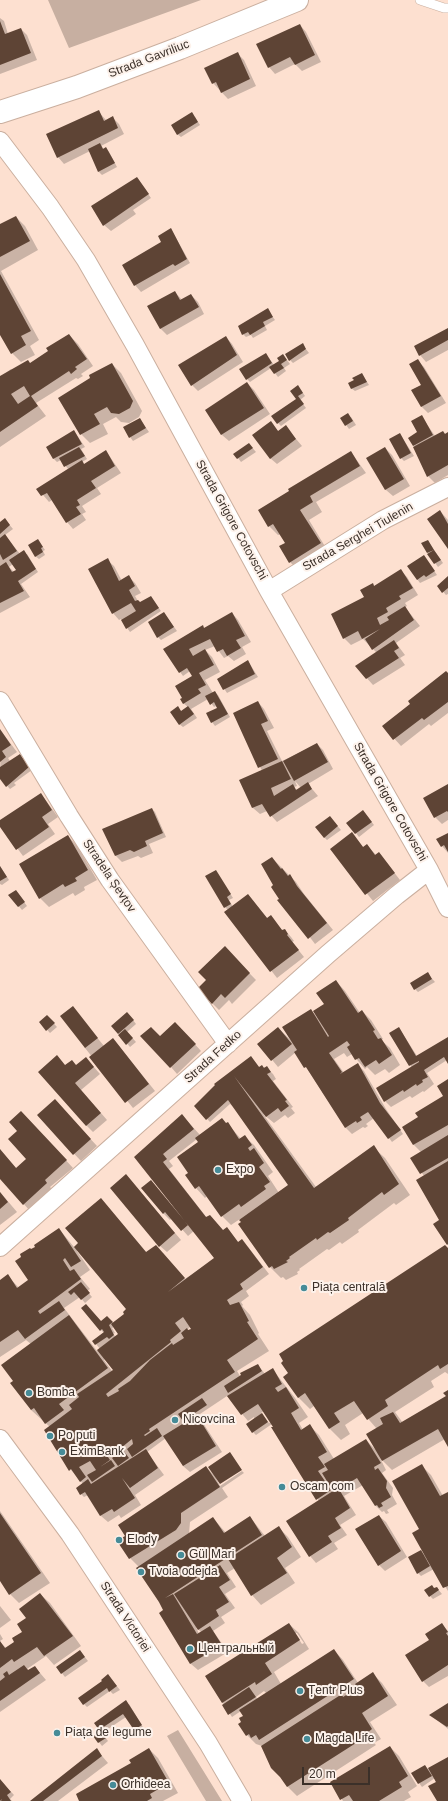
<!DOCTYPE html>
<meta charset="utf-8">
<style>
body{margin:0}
#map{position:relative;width:448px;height:1801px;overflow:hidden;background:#fde0d0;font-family:Arial,sans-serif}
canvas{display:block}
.scale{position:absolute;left:302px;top:1767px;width:68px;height:18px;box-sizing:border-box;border:2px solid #3b3029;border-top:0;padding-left:5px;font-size:12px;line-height:14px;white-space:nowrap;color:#3b3029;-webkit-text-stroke:3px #fdf2eb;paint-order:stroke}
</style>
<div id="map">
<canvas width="448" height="1801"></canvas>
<div class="scale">20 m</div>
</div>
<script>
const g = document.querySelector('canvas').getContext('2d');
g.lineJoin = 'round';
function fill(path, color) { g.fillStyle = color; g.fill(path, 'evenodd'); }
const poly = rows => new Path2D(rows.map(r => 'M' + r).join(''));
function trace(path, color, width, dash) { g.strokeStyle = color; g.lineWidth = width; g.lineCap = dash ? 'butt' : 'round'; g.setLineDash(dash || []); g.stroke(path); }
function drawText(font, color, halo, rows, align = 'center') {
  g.font = font + ' Arial,sans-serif'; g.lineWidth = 4; g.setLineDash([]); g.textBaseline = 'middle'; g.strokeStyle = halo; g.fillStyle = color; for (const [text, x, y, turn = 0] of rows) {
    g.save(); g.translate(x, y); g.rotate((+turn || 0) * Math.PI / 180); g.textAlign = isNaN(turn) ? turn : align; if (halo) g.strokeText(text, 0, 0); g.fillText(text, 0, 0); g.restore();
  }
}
fill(poly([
 [48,0,201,0,69,48],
 [178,1730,222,1801,206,1801,167,1736]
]), '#c7afa1');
fill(poly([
 [0,18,4,21,8,34,21,29,27,35,37,60,0,74],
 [300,25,306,32,321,62,302,71,295,64,275,74,269,67],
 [238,54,244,60,256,86,228,99,213,83],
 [98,111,106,120,112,117,119,124,124,134,101,146,104,149,106,148,109,152,117,167,102,175,99,172,90,151,64,164,58,157],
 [195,117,200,125,181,137,177,134],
 [137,178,151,198,133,210,136,214,111,231,104,225],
 [16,217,25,226,38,250,1,271,39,340,30,346,35,355,21,362,12,353,0,332,0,225],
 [171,229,190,263,141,292,135,285],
 [175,292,182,300,191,295,198,302,204,314,167,335,160,328],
 [267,309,275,320,265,326,267,330,253,338,251,335,246,337,243,334],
 [448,329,448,350,426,362,420,355],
 [71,337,78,344,93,366,81,374,83,376,78,379,76,378,36,403,46,416,0,447,0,377,11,369,13,371,31,364],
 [226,337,232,344,243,362,198,391,192,385],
 [302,344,309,353,293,363,290,360],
 [283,355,290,364,284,368,286,371,278,377,271,368,250,382,247,379,269,358,274,365,280,361],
 [417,360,424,367,446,403,428,413,422,407,412,390,422,385],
 [112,364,121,373,142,411,139,417,129,423,121,422,116,417,103,424,108,434,90,443,81,434],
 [362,374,369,385,355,391,351,388],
 [247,383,254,390,270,414,229,441,222,435,206,410],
 [301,390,305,396,300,400,306,408,281,426,278,423,297,399,292,391],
 [351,417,356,425,349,429,341,418],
 [422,417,435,436,448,433,448,475,435,483,428,476,414,445],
 [140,419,149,432,133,441,130,437],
 [270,422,279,432,286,427,302,446,277,464,270,458],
 [74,431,85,447,81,449,87,459,82,462,85,465,106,451,121,473,97,488,101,494,82,506,86,512,82,514,86,520,73,529,67,522,52,500,49,502,38,489,68,469,61,460,57,462,54,459,47,447],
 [400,434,414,456,404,461,401,458],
 [249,444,256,452,241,462,235,454],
 [385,448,392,455,410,486,393,496,386,490,368,458],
 [351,452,366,473,316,502,322,512,309,520,329,553,299,571,290,562,286,543,281,534,278,535,269,526],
 [440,511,448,520,448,548],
 [8,523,13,529,5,535,20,554,27,554,38,572,21,584,30,597,0,613,0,524],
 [13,564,17,570,14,572,9,567],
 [38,540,45,550,43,551,45,555,39,559,35,556],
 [428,541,443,563,438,567,422,544],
 [424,556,437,575,420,583,417,579],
 [107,560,114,566,122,581,129,577,135,583,141,593,135,596,138,601,140,603,151,597,161,611,130,632,121,619,119,620,113,613],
 [401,571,407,577,418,595,405,603,407,606,405,607,420,626,396,643,405,655,400,658,405,665,373,685,356,666,377,653,363,639,351,645,344,638,332,615,365,598,373,584,375,587],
 [448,577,448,594,446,595,438,586],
 [164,613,177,631,161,640,158,637],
 [232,613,238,620,251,642,242,647,246,654,234,661,228,656,224,658,215,646,205,650,212,657,220,672,205,680,213,693,215,692,218,695,230,717,215,726,212,722,218,708,216,706,214,707,208,699,191,709,197,718,183,727,179,724,178,708,182,712,188,707,183,703,193,677,190,671,183,676,164,650],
 [248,661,258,677,227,693,218,679],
 [448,674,448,713,431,726,429,724,401,746,383,726],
 [258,702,264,709,274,728,267,731,282,761,317,744,323,750,333,769,308,784,318,796,277,822,267,811,260,814,253,808,241,781,262,771,234,714],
 [295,781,301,788,297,790,294,787,297,786],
 [1,731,17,752,8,758,10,761,23,758,32,770,14,783,16,785,10,789,0,778],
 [448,785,448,820,442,824,435,817],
 [41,794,58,817,48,824,55,834,23,856,0,825,0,822],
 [152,809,155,812,166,837,149,844,153,853,141,858,138,856,122,862,116,856,104,829],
 [363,811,374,825,359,837,348,823],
 [333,821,341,830,327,840,324,837],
 [352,834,364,848,367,845,376,855,379,853,400,880,373,901,331,849],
 [448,834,448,853,437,840],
 [68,836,77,846,97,880,84,887,85,890,75,896,73,893,49,907,40,898],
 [272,858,296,882,304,894,333,930,315,944,281,899,275,885],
 [0,866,9,880,2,885,0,884],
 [216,871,233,898,229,900,233,907,248,895,268,919,270,916,283,931,285,930,291,937,294,941,292,942,304,957,277,978,226,912,228,910,225,907],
 [16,891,27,906,22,910,10,896],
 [225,948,256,980,232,1004,229,1000,219,1010,198,989,207,980],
 [428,974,435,982,418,992,415,989],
 [336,981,345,991,360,1013,362,1011,371,1020,383,1039,381,1040,390,1048,400,1065,389,1073,385,1069,375,1075,367,1067,365,1069,352,1054,347,1057,344,1053,334,1059,344,1073,358,1065,364,1071,386,1109,403,1134,392,1142,374,1118,366,1124,368,1126,365,1128,363,1127,352,1134,346,1128,296,1052,278,1067,259,1044,278,1028,294,1043,311,1010,317,1017,326,1004],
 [73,1008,104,1046,113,1039,119,1046,155,1091,133,1108,85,1048],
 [47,1016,57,1027,50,1033,40,1022],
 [130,1016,136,1024,127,1032,136,1042,130,1047,118,1033],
 [399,1028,417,1056,448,1039,448,1062,447,1060,427,1073,434,1084,424,1092,423,1091,412,1098,410,1096,391,1107,385,1101,412,1068,391,1033],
 [182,1030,201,1051,177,1074,171,1067,160,1038],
 [251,1057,260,1068,266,1067,273,1074,276,1079,273,1081,293,1107,291,1108,295,1113,288,1118,285,1115,274,1123,263,1114,316,1187,373,1147,385,1158,410,1195,396,1205,394,1203,358,1230,359,1232,342,1244,340,1242,329,1250,327,1249,299,1269,300,1270,297,1272,298,1274,286,1280,283,1277,281,1278,270,1267,240,1219,231,1225,222,1216,207,1196,205,1198,196,1188,190,1173,200,1143,197,1139,169,1161,173,1166,169,1169,207,1218,210,1216,223,1231,227,1228,239,1243,248,1247,269,1274,246,1291,249,1296,241,1302,243,1305,242,1306,250,1315,259,1333,258,1334,269,1351,237,1371,240,1376,252,1367,253,1368,258,1365,265,1374,273,1370,295,1398,308,1417,299,1423,303,1430,310,1426,319,1435,334,1459,366,1440,376,1450,377,1429,363,1413,345,1425,350,1434,341,1440,330,1429,314,1406,310,1409,298,1397,448,1248,448,1374,445,1372,431,1381,434,1387,395,1412,403,1423,447,1397,448,1391,448,1445,445,1439,392,1470,380,1458,386,1470,382,1473,393,1488,392,1495,397,1504,387,1510,389,1513,386,1514,384,1511,382,1512,376,1506,363,1485,344,1496,356,1515,340,1525,347,1535,334,1543,338,1549,316,1563,310,1556,319,1501,272,1424,256,1435,253,1432,254,1417,248,1421,227,1396,197,1416,203,1423,222,1452,190,1472,183,1466,166,1438,147,1452,164,1475,135,1495,141,1505,121,1518,119,1515,108,1522,101,1516,88,1495,84,1497,81,1494,83,1484,66,1464,50,1427,31,1410,14,1381,31,1344,26,1340,0,1357,0,1281,8,1276,19,1288,29,1281,31,1251,59,1229,74,1247,79,1243,101,1199,147,1253,163,1253,185,1279,216,1258,195,1230,188,1236,172,1218,170,1220,163,1213,151,1181,188,1225,136,1157,182,1115,200,1135,227,1123,241,1139,244,1136,254,1145,273,1172,268,1176,279,1193,290,1185,237,1110,230,1104,210,1122,195,1106],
 [78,1250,127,1310,126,1315,114,1324,109,1319,101,1323,101,1330,104,1333,96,1344,100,1349,97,1351,64,1308,80,1297,85,1303,92,1297,87,1291,90,1289,80,1277,90,1270,77,1251],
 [114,1327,121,1339,116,1337,113,1334,115,1333,112,1328],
 [190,1327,193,1329,189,1331,187,1330],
 [105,1359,114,1370,112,1371,104,1360],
 [264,1411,271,1422,269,1423,261,1413],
 [92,1065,100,1074,81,1090,107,1120,93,1132,86,1125,66,1066],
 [448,1080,448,1245,434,1224,441,1220,424,1176,412,1158,421,1152,414,1145,404,1127,419,1118,444,1096],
 [61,1107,97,1146,81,1161,38,1116],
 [28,1119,73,1168,50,1187,53,1190,30,1211,0,1177,0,1150,17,1169,28,1159,18,1131],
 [126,1175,181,1240,167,1252,160,1246],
 [0,1192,17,1212,0,1225],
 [421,1465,431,1475,443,1496,448,1493,448,1591,434,1569,421,1576,418,1573,421,1551,426,1556,420,1529],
 [206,1467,215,1476,220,1486,242,1471,244,1473,222,1488,228,1497,190,1522,189,1534,213,1518,226,1533,250,1517,265,1536,279,1528,288,1537,301,1557,285,1568,295,1583,261,1605,252,1595,235,1568,227,1573,236,1587,225,1594,235,1608,221,1617,225,1623,213,1631,228,1652,198,1670,191,1664,160,1613,164,1611,139,1567,130,1558,126,1536],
 [196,1627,201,1632,199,1634],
 [0,1511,50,1583,19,1603,10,1594,0,1579],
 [379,1516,386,1522,407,1557,385,1571,379,1565],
 [437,1588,442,1594,433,1599,430,1596],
 [40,1594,50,1603,81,1646,54,1665,46,1656,27,1669,29,1671,35,1667,46,1680,0,1712,0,1642,7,1649,16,1642,23,1632,27,1618],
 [0,1606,11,1620,0,1628],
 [289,1624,299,1633,309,1649,274,1672,281,1684,334,1650,343,1660,358,1683,373,1674,382,1683,397,1705,370,1722,381,1739,374,1743,376,1745,297,1796,288,1787,262,1746,256,1744,247,1735,242,1722,244,1717,241,1711,232,1717,206,1677],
 [295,1633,297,1633,304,1643,302,1644],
 [264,1691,267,1694,258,1699,256,1697],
 [442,1625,448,1631,448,1676,429,1687,423,1681,430,1640],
 [0,1634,3,1639,0,1641],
 [80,1651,88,1661,65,1677,57,1667],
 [108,1675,120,1690,113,1694,110,1691,87,1707,84,1704],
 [129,1704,144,1729,138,1733,126,1717,102,1733,108,1741,102,1746,95,1737,102,1732,100,1729],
 [448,1704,448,1729,431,1715],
 [390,1747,399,1756,417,1786,408,1792,411,1797,404,1801,343,1801,331,1782],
 [149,1749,158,1758,178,1793,163,1801,81,1801,132,1764],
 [97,1750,108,1763,58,1801,31,1801],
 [448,1758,448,1801,439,1801,435,1778,422,1787,419,1783,425,1766,428,1769],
 [0,1780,14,1795,10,1799,12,1801,0,1801]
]), '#0003');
fill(poly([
 [0,21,5,34,21,28,31,53,0,65],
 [300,24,315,55,295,65,290,57,268,68,256,44],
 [238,52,250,79,221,93,216,82,212,84,204,68],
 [99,110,104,121,113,116,118,128,57,158,46,134],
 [192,112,198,122,177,135,171,125],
 [100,143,103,149,106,147,115,163,98,172,88,149],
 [137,177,149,194,103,226,91,206],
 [16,216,30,241,0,257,0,224],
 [171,228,187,259,175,266,173,264,134,286,122,265,161,242,158,236],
 [0,274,31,331,21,336,26,345,11,354,0,335],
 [175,291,180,300,191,294,199,307,160,329,147,306],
 [268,308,273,317,263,322,265,326,250,335,248,332,242,335,238,326],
 [448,328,448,340,419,356,414,346],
 [69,334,87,359,75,367,77,369,71,374,69,371,31,396,38,406,0,432,0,376,28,360,30,363,48,351,46,348],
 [24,386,30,396,18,404,11,394],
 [226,336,237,355,191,386,178,365],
 [303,343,306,349,289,361,285,354],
 [266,353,272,363,246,380,239,369],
 [283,354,287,360,281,364,284,368,274,374,269,367,279,361,277,358],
 [418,359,441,396,421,407,411,390,421,385,409,364],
 [112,363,133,401,130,408,119,414,111,413,107,407,94,414,100,424,80,435,58,398,90,378,89,375],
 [362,373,367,382,351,389,348,383,354,380,352,378],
 [247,382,264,408,221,435,205,410],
 [298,385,303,393,298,396,304,404,277,424,271,416,296,399,290,391],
 [348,413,353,421,345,426,340,418],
 [422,415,433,435,413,446,408,438,417,432,411,421],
 [140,418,146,428,129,438,123,427],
 [271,421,278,431,286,425,296,439,270,459,252,435],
 [74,430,82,444,53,459,46,447],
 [443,431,445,434,448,432,448,465,427,477,413,447],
 [400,433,411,453,400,459,389,439],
 [249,443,253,448,237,459,233,454],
 [79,447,85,456,64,467,59,458],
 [385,447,404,479,385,490,366,458],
 [106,450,115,466,91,481,96,488,77,500,80,505,76,507,81,514,66,523,47,493,41,496,36,489,82,460,84,464],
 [351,451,360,466,310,496,313,502,300,510,321,543,289,563,279,546,285,543,273,524,268,527,258,510,289,491,288,489],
 [440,510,448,524,448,549,427,519],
 [5,518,10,525,0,534,0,522],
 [5,534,17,551,3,560,0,554,0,538],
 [38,539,43,547,41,548,43,552,35,557,28,545],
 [428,540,434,550,427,553,421,543],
 [24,550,36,569,18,581,24,591,0,603,0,566,6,562,12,572,16,570,9,560],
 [434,550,441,560,434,564,427,554],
 [424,555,435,571,426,577,424,575,417,580,407,566],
 [108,558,119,581,129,575,135,586,129,590,135,601,138,600,140,602,151,596,159,608,126,629,121,620,136,611,131,603,112,614,88,569],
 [401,569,413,588,399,596,401,599,386,608,388,612,377,618,380,625,389,620,387,617,405,606,414,620,372,650,365,639,380,629,362,639,358,631,343,639,331,614,364,597,360,590,373,583,374,586],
 [448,576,448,588,442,593,437,586],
 [164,612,174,627,157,638,148,622],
 [232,612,245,636,236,640,241,648,227,656,223,649,217,652,210,639,189,649,193,656,205,649,214,665,199,673,206,685,198,689,201,693,183,704,180,699,182,698,175,686,192,676,187,668,179,673,163,649,203,625,204,628],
 [394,640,399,648,394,651,399,658,366,679,355,666],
 [248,660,255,674,223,690,217,679],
 [446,671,448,673,448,702,424,720,422,718,393,740,382,726,410,704,408,701],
 [215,691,228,714,211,723,206,713,217,708,214,702,210,705,205,696],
 [258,701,268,721,261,724,278,759,258,768,233,713],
 [178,706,181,711,188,706,194,714,179,725,170,712],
 [0,729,11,745,2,751,6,757,0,762],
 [317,743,328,762,294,781,283,761],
 [20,754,29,767,6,787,0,779,0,767],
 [282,761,291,779,271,788,274,796,293,784,296,790,308,782,312,789,270,817,262,804,252,808,239,780],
 [448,784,448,812,447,811,434,818,423,798],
 [41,793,52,810,42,817,49,827,16,850,0,827,0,820],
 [152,808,163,833,145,841,147,846,134,852,130,850,115,856,102,829],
 [363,810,372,822,355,834,346,823],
 [330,816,338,826,324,838,315,827],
 [352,832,363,847,367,844,375,855,379,852,395,873,365,895,330,849],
 [448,833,448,852,444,845,441,847,436,839],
 [68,835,88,870,75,878,77,881,65,887,63,884,39,899,19,864],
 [272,857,281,869,282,868,288,876,290,874,297,886,327,923,308,939,277,900,279,899,271,887,273,885,261,864],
 [0,866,7,877,0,881],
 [216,870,231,894,227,897,231,904,224,908,205,876],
 [16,890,25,902,18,907,8,895],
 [248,894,267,918,271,915,282,930,285,929,288,934,287,935,299,950,270,972,224,912],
 [225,946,250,973,225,998,221,994,212,1004,197,989,206,980,198,972],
 [428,972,432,979,414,990,410,983],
 [336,980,358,1013,362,1010,375,1030,373,1031,378,1039,381,1038,392,1055,379,1064,376,1060,365,1067,359,1058,355,1060,347,1047,350,1045,347,1041,329,1053,342,1072,340,1074,358,1063,380,1103,401,1130,388,1139,368,1112,360,1117,362,1120,357,1123,356,1121,345,1128,306,1067,304,1068,294,1052,297,1050,282,1027,311,1009,328,1037,329,1036,313,1011,324,1004,316,993],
 [73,1006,98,1038,85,1048,60,1016],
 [127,1012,134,1020,118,1034,111,1026],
 [47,1015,55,1023,46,1031,39,1022],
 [175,1022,196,1044,170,1068,140,1036,151,1027,160,1036],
 [278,1027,292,1044,271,1061,257,1044],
 [399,1027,416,1056,448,1037,448,1064,444,1057,424,1070,428,1077,422,1080,423,1082,417,1086,416,1084,404,1092,403,1090,384,1102,376,1088,419,1062,419,1061,409,1066,389,1033],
 [125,1029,133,1038,126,1045,118,1035],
 [113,1038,149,1084,125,1103,89,1057],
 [57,1055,65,1065,72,1060,76,1065,86,1057,94,1067,75,1083,101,1113,86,1126,38,1072],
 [251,1056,259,1067,262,1065,264,1068,267,1066,271,1072,267,1074,287,1100,285,1101,289,1106,281,1112,278,1108,266,1117,234,1076,314,1188,374,1145,399,1184,384,1195,382,1192,348,1218,349,1220,330,1233,328,1232,317,1240,316,1238,289,1257,290,1258,286,1261,288,1262,274,1269,272,1266,269,1268,238,1224,241,1222,239,1220,288,1185,228,1100,206,1120,194,1106,215,1085,214,1084],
 [448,1079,448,1125,413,1145,402,1127,418,1117,415,1113,443,1096,437,1086],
 [55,1099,91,1139,73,1155,37,1115],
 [21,1111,67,1160,45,1180,47,1183,23,1205,0,1179,0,1149,16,1168,26,1159,8,1139,17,1131,9,1122],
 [182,1114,194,1129,163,1154,167,1159,163,1162,206,1217,210,1215,223,1230,227,1227,238,1242,242,1239,263,1267,240,1284,243,1289,227,1300,230,1305,239,1302,249,1321,247,1322,258,1339,227,1360,235,1372,149,1429,150,1431,144,1435,145,1436,157,1428,162,1436,132,1457,127,1449,133,1444,132,1439,116,1452,115,1451,111,1454,108,1457,110,1460,100,1467,111,1460,115,1466,92,1482,87,1475,96,1470,90,1461,79,1467,86,1477,80,1482,71,1469,69,1471,44,1430,72,1409,69,1405,79,1397,77,1394,113,1370,97,1350,118,1334,111,1324,124,1314,123,1312,126,1309,74,1247,78,1243,65,1228,101,1198,146,1252,156,1245,185,1278,168,1292,214,1258,134,1157],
 [183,1317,191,1329,188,1330,187,1328,181,1333,184,1338,173,1345,172,1343,150,1360,130,1381,118,1389,119,1391,108,1397,106,1394,171,1342,170,1340,181,1331,175,1323],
 [222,1118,226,1123,228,1122,239,1139,245,1135,252,1145,248,1148,250,1151,254,1148,264,1163,259,1167,270,1182,264,1186,266,1189,241,1207,239,1204,221,1217,199,1186,195,1189,185,1175,188,1173,177,1157,198,1142,195,1138],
 [448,1135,448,1158,420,1174,410,1158],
 [448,1161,448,1244,447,1245,433,1224,439,1220,416,1180],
 [126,1174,175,1233,159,1247,110,1188],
 [151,1180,188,1225,181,1231,165,1212,163,1214,141,1188],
 [0,1192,8,1202,0,1209],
 [59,1228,81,1261,71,1267,65,1258,63,1260,70,1271,74,1269,81,1279,38,1311,40,1314,59,1301,65,1310,25,1339,18,1330,0,1342,0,1280,8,1274,17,1288,28,1280,15,1261,21,1257,20,1254,30,1248,31,1249,35,1247,34,1245],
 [445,1245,448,1248,448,1364,440,1369,438,1365,385,1400,388,1406,367,1420,354,1401,334,1413,340,1422,329,1429,305,1393,298,1398,283,1377,288,1373,281,1363,283,1361,279,1354],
 [81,1282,90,1293,81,1300,74,1292,71,1295,68,1292],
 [86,1304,101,1321,107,1316,113,1322,109,1325,114,1335,109,1339,107,1337,95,1345,92,1341,104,1332,102,1329,100,1331,81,1308],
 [69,1315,108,1368,59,1404,64,1410,45,1424,34,1408,31,1410,10,1383,13,1381,1,1365],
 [258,1364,262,1371,228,1393,224,1386,241,1375,240,1373],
 [273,1368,282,1384,275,1388,278,1392,286,1387,299,1408,291,1413,301,1430,310,1424,327,1452,318,1457,325,1467,318,1471,331,1490,316,1500,271,1427,273,1427,258,1404,241,1415,227,1396],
 [448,1390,448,1447,438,1429,382,1461,366,1434,383,1424,380,1418,393,1412,400,1423,446,1396,443,1393],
 [202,1398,207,1405,183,1421,178,1414],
 [262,1413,268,1422,252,1433,246,1424],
 [197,1415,216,1446,183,1466,163,1436],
 [366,1439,381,1463,374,1467,375,1470,378,1468,387,1481,386,1488,391,1497,381,1503,383,1506,379,1508,377,1505,375,1506,357,1478,339,1489,350,1508,335,1518,341,1528,328,1536,332,1542,309,1557,286,1521,333,1491,322,1473,328,1470,324,1464],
 [146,1449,158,1468,130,1488,122,1478,135,1498,114,1512,112,1509,100,1516,85,1492,80,1495,76,1488,88,1479,91,1484],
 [123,1450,129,1458,118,1466,112,1458],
 [230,1452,242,1470,220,1484,208,1467],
 [422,1464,440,1496,448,1492,448,1586,443,1588,412,1533,419,1529,392,1481],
 [206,1466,220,1487,181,1513,181,1523,176,1530,129,1559,117,1541,125,1536,118,1525],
 [0,1513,41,1573,9,1595,0,1581],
 [379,1515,401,1551,378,1566,355,1529],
 [250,1516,262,1535,173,1593,172,1592,173,1593,165,1598,173,1594,197,1634,210,1626,222,1645,190,1664,159,1613,163,1610,159,1602,136,1568,213,1517,224,1533],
 [279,1526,292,1547,277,1558,287,1573,251,1596,228,1559],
 [421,1550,430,1566,417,1574,408,1557],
 [220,1565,230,1580,219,1587,229,1602,216,1610,219,1616,198,1630,174,1594],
 [432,1585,434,1588,437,1587,439,1590,429,1597,424,1590],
 [40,1593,73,1636,44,1656,37,1647,14,1662,12,1659,0,1668,0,1641,5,1648,14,1642,12,1638,22,1632,17,1624,26,1618,19,1609],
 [289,1623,300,1640,265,1663,272,1674,256,1685,255,1682,222,1703,205,1676],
 [442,1623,448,1632,446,1633,448,1636,448,1665,422,1682,405,1655,429,1640,425,1634],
 [334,1649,354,1679,259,1740,256,1735,251,1738,249,1734,246,1736,238,1724,241,1722,239,1718,243,1716,239,1710],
 [80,1650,85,1657,61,1674,56,1667],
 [24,1665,28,1670,35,1666,40,1673,0,1701,0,1681,5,1677,3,1674,7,1671,9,1675],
 [373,1672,388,1696,362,1713,372,1729,366,1734,367,1736,287,1787,280,1777,271,1768,261,1746,342,1694,343,1697,358,1688,355,1684],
 [108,1674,117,1686,109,1692,107,1688,83,1705,78,1698,102,1681,101,1680],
 [249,1687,256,1697,228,1715,222,1705],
 [126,1700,142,1725,134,1730,123,1714,99,1730,94,1723],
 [448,1703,448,1726,447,1727,429,1715],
 [101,1731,106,1738,98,1743,93,1736],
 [390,1746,408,1776,399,1782,402,1787,379,1801,353,1801,349,1795,340,1800,330,1782],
 [97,1748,102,1756,43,1801,30,1801],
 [149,1748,169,1783,150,1794,152,1798,147,1801,79,1801,76,1794,131,1763,129,1760],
 [448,1757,448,1801,437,1801,428,1786,436,1782,428,1768],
 [425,1765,432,1776,418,1784,411,1773],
 [0,1779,11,1792,7,1795,11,1801,1,1801,2,1799,0,1801]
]), '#5e4435');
const lane = poly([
 [420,0,444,8,448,8]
]);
const street = poly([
 [0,141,50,207,86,260,135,345,269,591,429,870,448,908],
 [269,591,383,520,448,487],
 [0,701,69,816,110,880,228,1044],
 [0,1247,328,954,397,895,429,870],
 [0,1439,70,1534,208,1743,242,1801]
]);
const secondary = poly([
 [0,112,77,87,180,48,297,0]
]);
trace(lane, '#caaf9f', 10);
trace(street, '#caaf9f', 20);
trace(secondary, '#caaf9f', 24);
trace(lane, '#fff', 9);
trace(street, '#fff', 18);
trace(secondary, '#fff', 22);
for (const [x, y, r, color] of [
 [218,1170,4,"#468b97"],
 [304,1288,4,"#468b97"],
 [29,1393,4,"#468b97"],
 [175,1420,4,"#468b97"],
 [50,1436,4,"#468b97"],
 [62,1452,4,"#468b97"],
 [282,1487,4,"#468b97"],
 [119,1540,4,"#468b97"],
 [181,1555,4,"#468b97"],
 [141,1572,4,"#468b97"],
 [190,1649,4,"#468b97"],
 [300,1691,4,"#468b97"],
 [57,1733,4,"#468b97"],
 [307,1739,4,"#468b97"],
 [113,1785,4,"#468b97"]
]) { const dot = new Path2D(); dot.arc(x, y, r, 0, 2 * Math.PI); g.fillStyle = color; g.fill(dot); trace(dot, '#fdf2eb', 1.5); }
drawText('12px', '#3b3029', '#fdf2eb', [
 ["Strada Gavriliuc",149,59,-21],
 ["Strada Grigore Cotovschi",231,520,61],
 ["Strada Serghei Tiulenin",358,537,-30],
 ["Strada Grigore Cotovschi",390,802,60],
 ["Stradela Șevțov",109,876,56],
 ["Strada Fedko",213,1057,-42],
 ["Strada Victoriei",125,1617,57]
]);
drawText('12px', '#3b3029', '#fdf2eb', [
 ["Expo",226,1170],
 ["Piața centrală",312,1288],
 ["Bomba",37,1393],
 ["Nicovcina",183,1420],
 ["Po puti",58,1436],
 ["EximBank",70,1452],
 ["Oscam com",290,1487],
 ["Elody",127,1540],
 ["Gül Mari",189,1555],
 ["Tvoia odejda",149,1572],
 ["Центральный",198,1649],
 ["Țentr Plus",308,1691],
 ["Piața de legume",65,1733],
 ["Magda Life",315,1739],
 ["Orhideea",121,1785]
], 'left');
</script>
